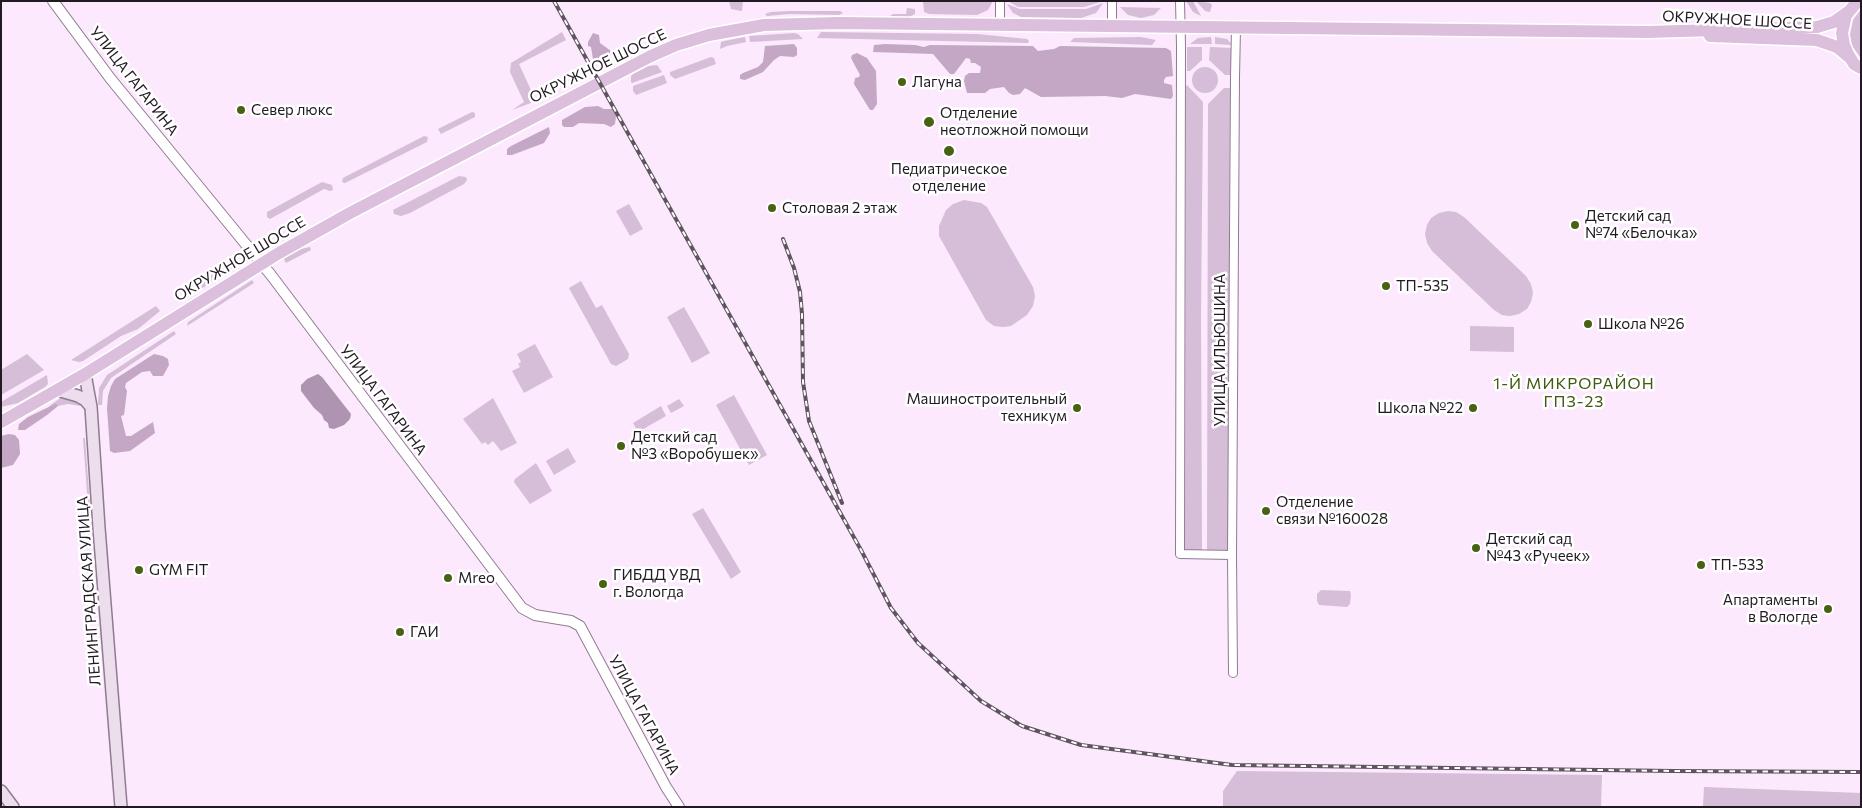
<!DOCTYPE html>
<meta charset="utf-8">
<style>
body{margin:0}
#map{position:relative;width:1862px;height:808px;overflow:hidden;background:#fce9fd;font-family:Commissioner,sans-serif}
canvas{display:block}
.frame{position:absolute;inset:0;border:2px solid #221a23;pointer-events:none}
</style>
<div id="map">
<canvas width="1862" height="808"></canvas>
<div class="frame"></div>
</div>
<script>
const g = document.querySelector('canvas').getContext('2d');
g.lineJoin = 'round';
function fill(path, color) { g.fillStyle = color; g.fill(path, 'evenodd'); }
const poly = rows => new Path2D(rows.map(r => 'M' + r).join(''));
function trace(path, color, width, dash) { g.strokeStyle = color; g.lineWidth = width; g.lineCap = dash ? 'butt' : 'round'; g.setLineDash(dash || []); g.stroke(path); }
function drawText(font, color, halo, rows, align = 'center') {
  g.font = font + ' Commissioner,sans-serif'; g.lineWidth = 5; g.setLineDash([]); g.textBaseline = 'middle'; g.strokeStyle = halo; g.fillStyle = color; for (const [text, x, y, turn = 0] of rows) {
    g.save(); g.translate(x, y); g.rotate((+turn || 0) * Math.PI / 180); g.textAlign = isNaN(turn) ? turn : align; if (halo) g.strokeText(text, 0, 0); g.fillText(text, 0, 0); g.restore();
  }
}
fill(poly([
 [729,1,743,1,742,11,731,9],
 [923,1,993,1,988,10,977,15,929,14,924,12],
 [1008,1,1104,1,1084,7,1018,7],
 [1186,1,1193,1,1201,16,1193,12],
 [1196,1,1210,3,1212,5,1210,12,1205,11],
 [1103,3,1096,13,1081,18,1021,17,1013,13,1007,4,1020,9,1086,9],
 [1120,7,1161,8,1154,15,1141,18,1128,15],
 [907,8,915,9,915,14,909,17,890,16,893,14,906,14],
 [1861,9,1861,58,1852,46,1850,35,1853,20],
 [790,11,840,11,843,13,839,15,789,14,767,16,765,14,771,12],
 [562,32,566,40,519,64,536,101,512,110,524,102,510,72,511,63],
 [821,32,977,34,1027,39,1029,41,1028,43,817,38],
 [794,33,798,34,803,39,750,42,749,36],
 [745,37,746,42,727,46,720,49,721,42,724,41],
 [1141,37,1156,40,1152,45,1070,42,1074,38],
 [1211,37,1212,44,1190,44,1198,38],
 [1215,37,1227,39,1232,45,1215,44],
 [1187,47,1202,47,1202,60,1190,71,1187,71],
 [1210,47,1232,48,1230,75,1225,75,1209,60],
 [711,57,714,58,716,64,675,79,670,75,670,72],
 [657,65,662,72,632,83,631,82,631,76,633,74,648,66],
 '1192 80a13 13 0 1 1 26 0a13 13 0 1 1-26 0Z',
 [664,75,667,83,636,95,633,91,633,86],
 [1187,85,1203,102,1203,105,1201,316,1202,551,1185,551,1186,86],
 [1224,88,1230,88,1228,551,1207,551,1208,104],
 [472,112,475,113,475,117,441,134,438,129],
 [424,136,428,137,427,142,345,183,342,182,343,178],
 [459,176,466,177,467,180,464,184,410,213,401,216,394,214,393,210],
 [322,182,332,185,333,190,330,191,324,189,270,219,267,217,267,212],
 [964,200,981,203,987,207,1033,287,1035,296,1033,306,1027,315,1011,326,1003,327,994,326,986,320,939,236,939,226,946,210,953,204],
 [629,204,643,229,630,236,616,211],
 [1448,211,1456,212,1464,217,1526,276,1531,284,1533,293,1531,302,1527,309,1519,314,1510,316,1502,315,1494,310,1432,251,1427,243,1425,234,1427,225,1431,218,1439,213],
 [310,247,311,250,286,263,283,257,301,249],
 [237,261,239,264,184,300,180,297,205,278],
 [252,280,254,283,187,326,188,322],
 [581,281,596,308,602,305,629,354,628,359,616,366,611,364,569,288],
 [156,306,160,311,138,329,121,336,83,361,79,362,71,360],
 [684,307,710,353,692,363,667,317],
 [1470,326,1514,327,1514,352,1470,351],
 [174,331,176,334,111,378,103,391,102,405,98,405,99,388,107,375],
 [535,344,553,377,524,393,512,371,520,367,518,364,521,362,517,354],
 [27,354,44,370,1,395,1,370],
 [47,375,48,384,45,387,18,403,1,407,1,402],
 [734,395,767,455,749,465,716,405],
 [63,396,78,401,81,406,68,404,58,406,57,404,48,407],
 [493,398,517,443,501,451,493,441,488,445,485,442,482,444,463,419],
 [679,399,684,406,671,413,667,406],
 [661,406,666,416,638,432,633,423],
 [83,438,85,438,90,506,88,506],
 [568,448,576,462,554,475,546,461],
 [536,463,552,491,530,504,514,482,515,479],
 [703,508,741,572,731,579,692,514],
 [1321,590,1350,591,1351,595,1350,604,1347,607,1319,605,1317,601,1317,594],
 [1237,771,1602,775,1601,807,1223,807,1223,791],
 [1704,787,1861,793,1861,807,1703,807]
]), '#d6bdd8');
fill(poly([
 [593,33,599,35,600,43,611,51,610,58,608,62,601,64,595,62,593,59,591,47,588,46,588,42],
 [794,44,797,48,797,55,794,57,780,56,774,60,763,72,745,80,740,79,740,75,743,73,758,67,763,62,765,46],
 [885,44,915,45,924,47,930,45,1033,46,1038,51,1054,49,1060,46,1166,48,1171,51,1173,76,1166,77,1164,80,1164,83,1172,85,1173,96,1171,99,1135,94,1122,98,1105,96,1041,97,1025,88,1020,94,1013,95,1009,93,1004,87,990,89,985,93,967,93,964,81,965,76,969,73,980,73,981,67,975,63,971,63,970,59,966,58,954,74,950,74,933,54,873,52,874,45],
 [857,53,867,58,876,71,877,104,873,110,870,110,854,84,855,78,859,77,860,75,851,58,852,55],
 [598,106,604,109,613,109,616,116,615,124,611,127,604,124,579,123,573,127,564,127,562,125,562,120,585,107],
 [549,127,550,133,544,143,512,155,507,155,507,149,511,146],
 [154,354,163,356,168,359,169,365,163,376,153,376,150,371,142,372,126,383,125,387,127,391,124,415,121,416,126,436,131,436,153,422,155,433,130,451,114,453,110,451,107,408,108,396,111,386,115,379],
 [55,404,57,404,58,406,47,415,25,430,18,430,19,424,28,417],
 [9,434,15,435,19,440,20,454,13,465,1,468,1,436]
]), '#c3a7c5');
fill(poly([
 [318,374,322,377,351,414,350,419,344,425,334,429,329,428,328,423,324,420,322,415,314,408,301,391,301,385,307,379]
]), '#af94b1');
const minor = poly([
 [1000,1,1000,25],
 [1112,1,1112,26],
 [1180,1,1181,46,1180,554,1232,555],
 [1233,673,1232,555,1235,77,1236,28]
]);
const tertiary = poly([
 [53,1,110,78,271,275,522,608,535,615,571,621,580,626,666,787,679,807]
]);
const secondary = poly([
 [85,374,91,407,99,528,121,807],
 [57,390,78,396,85,400,91,407],
 [1,791,13,807]
]);
const primary = poly([
 [1858,1,1846,15,1842,33,1844,45,1848,54,1854,64,1861,68],
 [1710,36,1817,40,1837,47,1850,58],
 [1,422,85,374,279,253,350,213,649,57,676,45,709,35,764,25,838,23,1648,32,1817,27,1834,22,1848,12]
]);
trace(minor, '#907b91', 10);
trace(tertiary, '#907b91', 12);
trace(secondary, '#907b91', 14);
trace(primary, '#fff', 15);
trace(minor, '#fff', 8);
trace(tertiary, '#fff', 10);
trace(secondary, '#eddeee', 11);
trace(primary, '#dcbedd', 12);
const rail = poly([
 [554,1,861,550,891,608,918,643,981,701,1022,726,1081,745,1232,765,1673,771,1861,772],
 [783,239,794,268,800,292,802,314,803,382,809,421,842,503]
]);
trace(rail, '#5f5460', 4);
trace(rail, '#fff', 2, [5.5]);
for (const [x, y, r, color] of [
 [902,82,5,"#476213"],
 [241,110,5,"#476213"],
 [929,122,6,"#476213"],
 [949,151,6,"#476213"],
 [772,208,5,"#476213"],
 [1575,225,5,"#476213"],
 [1386,286,5,"#476213"],
 [1588,324,5,"#476213"],
 [1077,408,5,"#476213"],
 [1473,408,5,"#476213"],
 [621,446,5,"#476213"],
 [1266,511,5,"#476213"],
 [1476,548,5,"#476213"],
 [1701,565,5,"#476213"],
 [139,570,5,"#476213"],
 [448,578,5,"#476213"],
 [603,584,5,"#476213"],
 [1828,609,5,"#476213"],
 [400,632,5,"#476213"]
]) { const dot = new Path2D(); dot.arc(x, y, r, 0, 2 * Math.PI); g.fillStyle = color; g.fill(dot); trace(dot, '#fff', 2); }
drawText('15px', '#221a23', '#fff', [
 ["ОКРУЖНОЕ ШОССЕ",1737,20,3],
 ["ОКРУЖНОЕ ШОССЕ",598,66,-26],
 ["УЛИЦА ГАГАРИНА",134,81,52],
 ["ОКРУЖНОЕ ШОССЕ",240,259,-31],
 ["УЛИЦА ИЛЬЮШИНА",1220,350,-90],
 ["УЛИЦА ГАГАРИНА",383,400,53],
 ["ЛЕНИНГРАДСКАЯ УЛИЦА",89,591,-94],
 ["УЛИЦА ГАГАРИНА",644,715,62]
]);
drawText('15px', '#221a23', '#fff', [
 ["Лагуна",912,82],
 ["Север люкс",251,110],
 ["Отделение",940,113],
 ["неотложной помощи",940,130],
 ["Педиатрическое",949,169,"center"],
 ["отделение",949,186,"center"],
 ["Столовая 2 этаж",782,208],
 ["Детский сад",1585,216],
 ["№74 «Белочка»",1585,233],
 ["ТП-535",1396,286],
 ["Школа №26",1598,324],
 ["Машиностроительный",1067,399,"right"],
 ["техникум",1067,416,"right"],
 ["Школа №22",1463,408,"right"],
 ["Детский сад",631,437],
 ["№3 «Воробушек»",631,454],
 ["Отделение",1276,502],
 ["связи №160028",1276,519],
 ["Детский сад",1486,539],
 ["№43 «Ручеек»",1486,556],
 ["ТП-533",1711,565],
 ["GYM FIT",149,570],
 ["ГИБДД УВД",613,575],
 ["г. Вологда",613,592],
 ["Mreo",458,578],
 ["Апартаменты",1818,600,"right"],
 ["в Вологде",1818,617,"right"],
 ["ГАИ",410,632]
], 'left');
g.letterSpacing = '1px';
drawText('16px', '#415a12', '#fff', [
 ["1-Й МИКРОРАЙОН",1574,384],
 ["ГПЗ-23",1574,402]
]);
g.letterSpacing = '0px';
</script>
